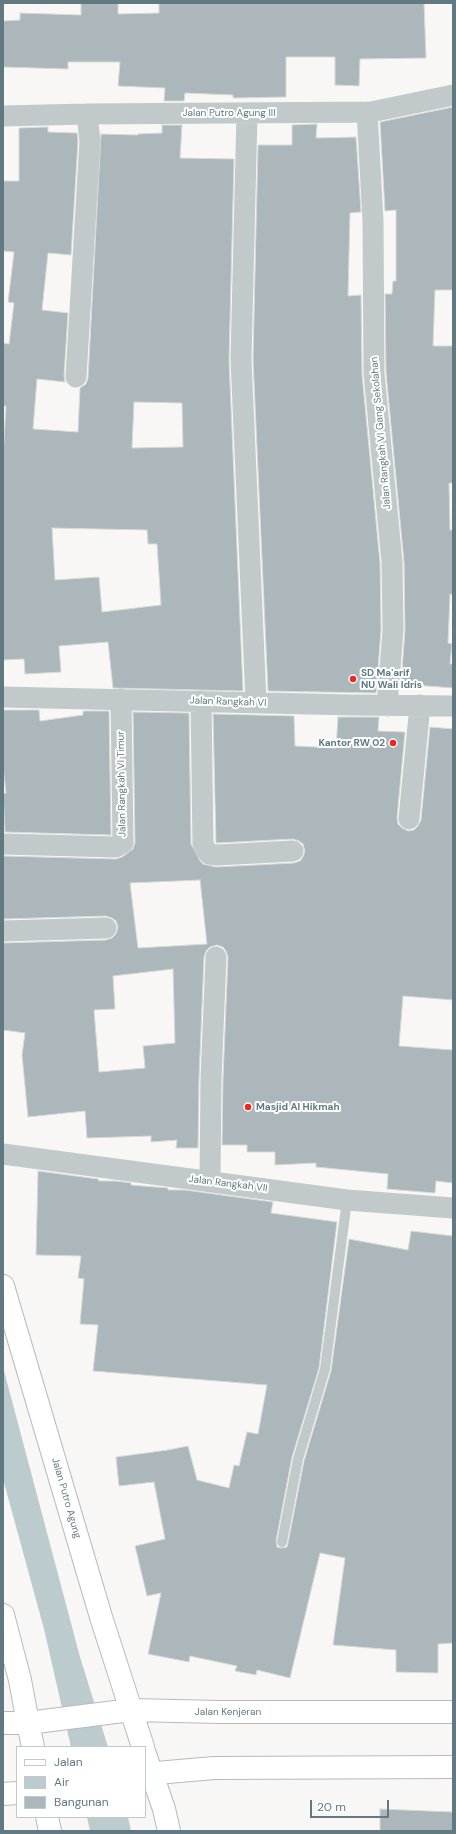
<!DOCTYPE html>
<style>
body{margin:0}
#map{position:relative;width:456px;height:1834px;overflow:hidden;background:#f8f7f5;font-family:"DM Sans",sans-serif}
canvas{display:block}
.frame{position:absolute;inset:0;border:4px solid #617a81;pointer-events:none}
.legend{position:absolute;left:16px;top:1746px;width:130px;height:72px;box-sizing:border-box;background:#fff;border:1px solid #c0cacd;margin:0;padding:5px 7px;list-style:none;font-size:12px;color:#617a81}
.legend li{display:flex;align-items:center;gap:8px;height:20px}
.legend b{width:20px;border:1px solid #c0cacd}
.scale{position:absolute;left:310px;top:1800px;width:79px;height:18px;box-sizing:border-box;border:2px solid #617a81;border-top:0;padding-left:5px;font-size:12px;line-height:14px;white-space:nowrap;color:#617a81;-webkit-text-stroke:3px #fff;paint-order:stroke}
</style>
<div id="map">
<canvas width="456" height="1834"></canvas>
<div class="frame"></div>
<ul class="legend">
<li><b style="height:5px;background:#fff"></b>Jalan</li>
<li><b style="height:11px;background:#bccbcd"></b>Air</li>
<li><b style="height:11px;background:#abb7ba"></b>Bangunan</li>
</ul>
<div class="scale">20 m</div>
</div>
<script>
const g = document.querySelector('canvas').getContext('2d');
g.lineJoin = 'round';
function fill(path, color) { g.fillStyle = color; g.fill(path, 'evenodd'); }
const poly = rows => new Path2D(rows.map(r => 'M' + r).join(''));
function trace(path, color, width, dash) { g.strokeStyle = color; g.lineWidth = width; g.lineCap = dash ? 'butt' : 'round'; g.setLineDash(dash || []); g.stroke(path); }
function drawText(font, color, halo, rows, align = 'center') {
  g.font = font + ' "DM Sans",sans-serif'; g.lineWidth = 4; g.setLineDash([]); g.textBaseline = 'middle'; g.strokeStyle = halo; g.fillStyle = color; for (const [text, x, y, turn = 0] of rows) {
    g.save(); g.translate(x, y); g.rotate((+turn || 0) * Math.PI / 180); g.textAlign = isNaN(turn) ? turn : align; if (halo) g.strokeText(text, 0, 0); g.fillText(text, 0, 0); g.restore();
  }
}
fill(poly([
 [3,1367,80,1657,108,1747,71,1747,44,1629,3,1479],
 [87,1817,128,1817,131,1831,90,1831]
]), '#bccbcd');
const building = poly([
 [81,3,118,3,118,14,159,13,159,3,424,3,426,58,360,59,359,86,335,85,335,57,286,57,286,97,233,98,233,95,185,93,184,101,164,101,165,88,118,86,120,62,68,62,68,69,3,67,3,21,20,20,20,13,81,15,81,3],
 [453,107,453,290,435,290,433,346,453,346,453,483,449,483,450,530,453,530,453,595,450,594,448,643,452,644,450,664,453,664,453,688,401,684,405,630,404,562,386,372,385,294,392,294,393,281,396,281,396,210,385,211,380,122,453,107],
 [317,124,316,138,356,137,361,212,350,213,348,296,361,295,362,374,380,563,381,630,376,693,268,691,253,359,258,145,292,145,292,125,317,124],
 [162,125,182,125,180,158,234,159,229,360,243,691,113,688,108,642,59,646,61,672,25,674,24,659,3,660,3,457,6,406,3,406,3,343,9,344,14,303,8,302,14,252,3,251,3,181,19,181,19,128,48,127,48,132,77,133,78,141,71,255,48,253,42,310,68,313,64,376,65,382,37,379,33,429,78,432,80,388,86,384,88,378,101,134,138,135,138,134,162,133,162,125],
 [134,402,182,403,183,447,132,448,134,402],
 [52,528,147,530,148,544,157,544,161,605,102,612,99,577,55,580,52,528],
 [3,710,39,710,40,721,83,715,83,711,109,711,111,835,5,832,3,794,6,793,3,765,3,710],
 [133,712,189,713,191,844,200,861,203,864,216,867,294,863,300,861,303,857,305,851,303,844,299,841,293,839,216,843,213,714,294,716,295,746,336,748,338,717,379,717,378,731,405,732,397,818,398,824,402,828,408,831,414,830,418,826,421,820,430,727,453,729,453,1000,403,996,399,1046,453,1050,453,1183,436,1181,435,1193,387,1189,388,1174,316,1167,316,1163,275,1165,275,1152,247,1152,247,1145,222,1145,223,1079,228,957,226,951,223,947,217,945,210,947,206,951,204,957,199,1079,198,1148,176,1148,177,1140,151,1142,151,1136,87,1138,85,1111,28,1117,22,1055,25,1033,3,1030,3,943,106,940,112,938,116,934,118,927,116,921,112,918,106,916,3,919,3,856,116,859,122,857,133,849,135,843,133,712],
 [200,880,207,944,138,948,130,883,200,880],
 [173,969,175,1043,143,1046,145,1068,99,1072,94,1010,115,1009,113,976,173,969],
 [38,1171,98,1179,99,1181,116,1181,131,1183,131,1185,168,1188,168,1190,185,1190,273,1202,271,1213,337,1222,319,1368,292,1457,276,1541,277,1547,281,1548,287,1547,288,1543,304,1461,331,1371,349,1239,408,1250,411,1231,453,1236,453,1643,438,1644,438,1673,396,1672,396,1650,333,1645,345,1558,320,1553,290,1678,257,1670,256,1675,235,1671,237,1666,190,1656,189,1662,148,1654,161,1593,147,1596,135,1546,165,1539,154,1482,119,1486,116,1457,168,1450,188,1446,197,1480,229,1488,234,1465,239,1466,247,1432,258,1434,267,1385,93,1371,98,1325,80,1324,84,1279,78,1278,81,1256,36,1255,38,1171],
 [380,1809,453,1812,453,1831,380,1831,380,1809]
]);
fill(building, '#abb7ba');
trace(building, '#d9d9d7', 1);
const primary = poly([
 [3,1286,101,1617,131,1710],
 [3,1615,20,1680,28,1723,3,1723],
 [3,1794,17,1793]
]);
const trunk = poly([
 [131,1710,143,1747],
 [33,1747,28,1723,131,1710,220,1712,453,1712],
 [145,1754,164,1809,169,1831],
 [145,1774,214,1768,453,1767],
 [47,1817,50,1831]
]);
trace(primary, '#b6bcbe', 24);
trace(trunk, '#b5bbbd', 24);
trace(poly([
 [282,1542,298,1459,325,1369,347,1200]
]), '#c2c9cb', 10);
trace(poly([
 [367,112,373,220,374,373,392,562,393,630,387,706],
 [247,113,241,359,256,702],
 [3,116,87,114,371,112,453,95],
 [76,377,90,141,87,114],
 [3,697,352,705,453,706],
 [201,701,203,844,206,850,209,854,217,855,293,851],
 [409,819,420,705],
 [3,844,116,847,123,843,121,699],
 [3,931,106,928],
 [3,1154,347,1200,453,1208],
 [210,1182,211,1079,216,957]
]), '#c2c9cb', 21);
trace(primary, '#fff', 22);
trace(trunk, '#fff', 22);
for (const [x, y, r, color] of [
 [353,679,4,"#ec2820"],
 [393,743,4,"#ec2820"],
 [248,1107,4,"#ec2820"]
]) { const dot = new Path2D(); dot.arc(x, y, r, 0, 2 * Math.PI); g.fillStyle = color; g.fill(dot); trace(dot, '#fff', 1.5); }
drawText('10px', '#617a81', '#fff', [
 ["Jalan Putro Agung III",229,113],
 ["Jalan Rangkah VI Gang Sekolahan",381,433,-95],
 ["Jalan Rangkah VI",228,702,2],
 ["Jalan Rangkah VI Timur",122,784,-91],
 ["Jalan Rangkah VII",228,1184,7],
 ["Jalan Putro Agung",66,1498,74],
 ["Jalan Kenjeran",228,1712]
]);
drawText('bold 10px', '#617a81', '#fff', [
 ["SD Ma'arif",361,673],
 ["NU Wali Idris",361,685],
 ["Kantor RW 02",385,743,"right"],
 ["Masjid Al Hikmah",256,1107]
], 'left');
</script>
